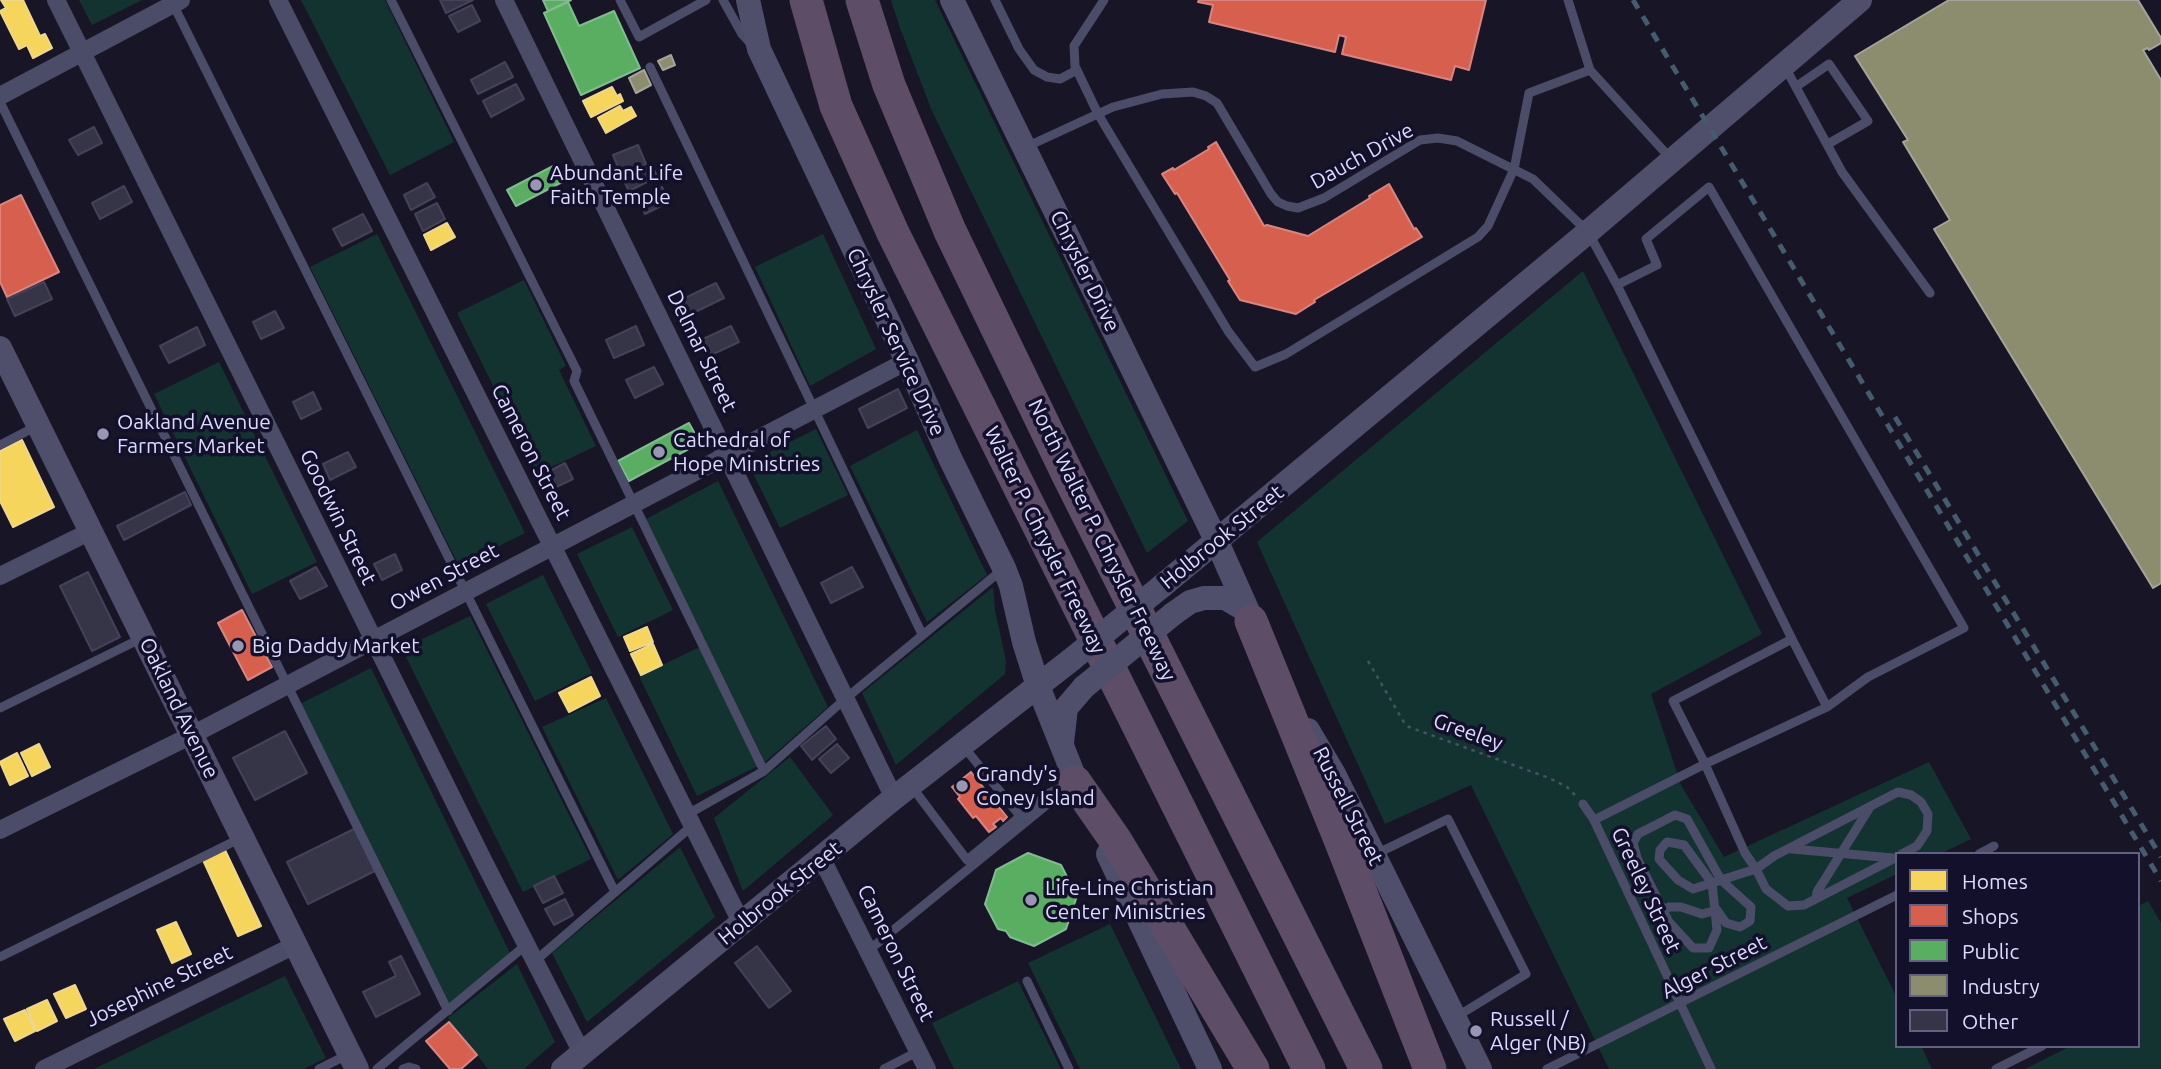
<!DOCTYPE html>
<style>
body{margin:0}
#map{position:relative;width:2161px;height:1069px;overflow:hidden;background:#181626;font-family:Ubuntu,sans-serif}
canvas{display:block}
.legend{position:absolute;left:1895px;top:852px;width:245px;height:196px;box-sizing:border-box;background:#13102c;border:2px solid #646180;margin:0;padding:9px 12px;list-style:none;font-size:21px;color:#dddbff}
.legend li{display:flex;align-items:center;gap:14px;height:35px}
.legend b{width:35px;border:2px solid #646180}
</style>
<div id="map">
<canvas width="2161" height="1069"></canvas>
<ul class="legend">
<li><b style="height:19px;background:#f6d55c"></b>Homes</li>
<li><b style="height:19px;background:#d6604d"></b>Shops</li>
<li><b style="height:19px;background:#5aae61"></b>Public</li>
<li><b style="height:19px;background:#8c8c6e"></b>Industry</li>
<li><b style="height:19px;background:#363447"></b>Other</li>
</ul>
</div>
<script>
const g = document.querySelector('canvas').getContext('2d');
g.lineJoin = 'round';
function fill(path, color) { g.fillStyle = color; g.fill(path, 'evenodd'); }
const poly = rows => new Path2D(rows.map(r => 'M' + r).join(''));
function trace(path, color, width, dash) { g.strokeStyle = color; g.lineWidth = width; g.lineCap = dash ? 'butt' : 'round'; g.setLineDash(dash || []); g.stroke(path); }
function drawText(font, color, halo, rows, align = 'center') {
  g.font = font + ' Ubuntu,sans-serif'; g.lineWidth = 7; g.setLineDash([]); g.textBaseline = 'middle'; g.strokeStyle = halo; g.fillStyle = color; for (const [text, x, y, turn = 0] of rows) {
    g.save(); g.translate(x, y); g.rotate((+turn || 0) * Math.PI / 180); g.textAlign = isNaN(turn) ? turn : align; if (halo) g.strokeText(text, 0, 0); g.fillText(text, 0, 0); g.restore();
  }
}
fill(poly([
 [79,0,142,0,92,25],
 [301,0,385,0,454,142,390,175],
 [891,0,935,0,1188,521,1147,553,932,111,900,28],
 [377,234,525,533,459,566,310,267],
 [823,234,876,349,810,386,755,267],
 [1583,271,1762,634,1651,694,1681,785,1724,857,1929,762,1971,839,1940,854,1897,854,1897,874,1847,898,1897,998,1897,1046,1921,1046,1932,1069,1609,1069,1471,785,1385,824,1257,542],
 [524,280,566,366,559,370,596,446,537,474,457,313],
 [219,362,317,562,252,594,154,394],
 [816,429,848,495,780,528,748,463],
 [917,430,987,575,927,622,850,466],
 [718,481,828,707,765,762,646,519],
 [632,527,673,610,618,637,577,554],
 [543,575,592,673,535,701,486,604],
 [993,587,995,610,1006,661,1005,674,896,765,862,693],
 [470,616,591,859,523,892,402,649],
 [700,647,758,766,697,796,639,676],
 [371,668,510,953,449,1004,300,704],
 [606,698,673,834,618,880,542,727],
 [790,757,833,815,743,891,714,818],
 [680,847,715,917,587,1022,552,953],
 [2148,901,2161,923,2161,1069,2025,1069,2071,1046,2138,1046,2138,906],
 [1110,924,1181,1069,1080,1069,1028,963],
 [517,964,555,1042,524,1069,488,1069,448,1018],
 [285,976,326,1058,304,1069,94,1069],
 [1018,981,1061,1069,954,1069,932,1023]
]), '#133331');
const homes = poly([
 [1,0,23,0,40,36,45,34,52,48,33,58,27,45,19,49,0,11,6,8,1,0],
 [612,87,617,96,620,94,623,101,591,117,583,101,612,87],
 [620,106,623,111,631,107,636,116,606,133,598,118,620,106],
 [447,223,455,237,431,250,424,235,447,223],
 [22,440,54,507,13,527,0,501,0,451,22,440],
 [647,627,653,642,630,651,624,637,647,627],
 [653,644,662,665,641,675,631,654,653,644],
 [591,677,600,696,569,712,559,693,591,677],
 [39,744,50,767,32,776,21,753,39,744],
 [17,753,28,776,10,785,0,762,17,753],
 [225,850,261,926,238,936,203,860,225,850],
 [176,922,191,954,172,963,157,930,176,922],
 [75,985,86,1009,66,1018,54,994,75,985],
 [47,1000,57,1021,37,1031,27,1009,47,1000],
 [25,1010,35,1031,15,1041,4,1019,25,1010]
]);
fill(homes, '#f6d55c');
trace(homes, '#eed78d', 2);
const shops = poly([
 [1199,0,1486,0,1469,70,1455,66,1451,80,1342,54,1346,37,1339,35,1335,52,1209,22,1213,5,1198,2,1199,0],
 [1216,142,1264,226,1267,225,1308,236,1370,198,1369,196,1389,184,1414,229,1416,228,1422,237,1314,300,1315,302,1296,314,1240,300,1228,281,1230,280,1177,193,1175,194,1162,174,1173,168,1174,170,1209,149,1208,147,1216,142],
 [21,195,59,272,7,297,0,282,0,205,21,195],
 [242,610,272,667,248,680,218,623,242,610],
 [971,772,1007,817,1003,821,1001,818,993,824,996,827,989,832,976,816,973,818,958,799,960,797,952,787,971,772],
 [449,1022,477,1055,461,1069,450,1069,426,1041,449,1022]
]);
fill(shops, '#d6604d');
trace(shops, '#d88582', 2);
const public = poly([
 [543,0,571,0,548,11,543,0],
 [568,2,579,26,614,11,640,68,581,95,544,13,568,2],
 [557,164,566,180,516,206,507,190,557,164],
 [689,423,700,443,629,481,618,461,689,423],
 [1028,853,1061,865,1077,896,1066,929,1034,946,1010,937,1006,931,998,929,985,904,996,870,1028,853]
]);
fill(public, '#5aae61');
trace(public, '#81bc90', 2);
const industry = poly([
 [1949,0,2138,0,2161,38,2161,43,2149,50,2148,48,2143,50,2161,80,2161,583,2153,588,1934,229,1950,220,1903,142,1908,140,1855,56,1949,0],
 [671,55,675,65,663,70,658,61,671,55],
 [644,70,651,85,636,93,629,78,644,70]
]);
fill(industry, '#8c8c6e');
trace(industry, '#a4a49a', 2);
const building = poly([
 [440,0,473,0,446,13,440,0],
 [472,5,480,21,458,32,449,16,472,5],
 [505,62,513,77,478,94,471,80,505,62],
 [516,84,524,99,491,117,483,101,516,84],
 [94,127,102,143,78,155,69,140,94,127],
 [638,145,646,164,621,174,613,155,638,145],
 [652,165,657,177,629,191,623,179,652,165],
 [427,183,435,197,411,210,404,195,427,183],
 [124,186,132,202,100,219,92,203,124,186],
 [662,187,669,202,645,214,638,200,662,187],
 [437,203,445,219,423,231,415,214,437,203],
 [363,214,372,231,342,246,333,229,363,214],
 [44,282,52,299,15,316,7,299,44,282],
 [716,283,724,298,691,314,683,299,716,283],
 [275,311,284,328,261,339,253,322,275,311],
 [636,326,644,345,614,358,606,340,636,326],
 [731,326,739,342,711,355,703,339,731,326],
 [197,327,205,345,169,363,160,346,197,327],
 [654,367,663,384,635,398,626,380,654,367],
 [898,389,907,408,868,428,859,409,898,389],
 [313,392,321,409,301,419,293,402,313,392],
 [348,452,356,467,330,480,323,464,348,452],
 [565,463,573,479,552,489,544,474,565,463],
 [185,492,191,505,124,540,117,526,185,492],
 [395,554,402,570,382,580,374,564,395,554],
 [316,567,327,586,300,599,290,581,316,567],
 [852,567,863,587,831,603,821,583,852,567],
 [88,572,120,637,92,651,60,586,88,572],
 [826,726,836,739,812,760,801,746,826,726],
 [285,731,307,773,255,800,233,758,285,731],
 [837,744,849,758,831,773,819,759,837,744],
 [356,828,377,870,308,904,287,862,356,828],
 [554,876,563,893,543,903,534,886,554,876],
 [565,899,573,915,554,925,545,909,565,899],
 [757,946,791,991,769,1008,735,963,757,946],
 [401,956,420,994,376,1017,363,992,396,976,389,962,401,956]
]);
fill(building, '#363447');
trace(building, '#444159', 2);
trace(poly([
 [1368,661,1405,724,1409,727,1549,778,1567,787,1576,796]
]), '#435362', 2.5, [3.5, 5]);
trace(poly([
 [391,0,577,371,574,381,764,771],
 [620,0,639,37,706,0],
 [723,0,742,34,750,43],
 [995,0,1019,49,1034,70,1047,77,1060,79,1077,70],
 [1104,0,1074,46,1075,66,1098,114,1228,331,1255,367,1286,354,1478,237,1488,226,1514,169,1529,93,1590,70],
 [1568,0,1590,70,1671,159],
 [172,2,615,892],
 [650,67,922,634],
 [1785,67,1842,172,1930,293],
 [1797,86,1829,64,1868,121,1828,144],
 [0,102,448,1011],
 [1026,147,1113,107,1162,94,1193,92,1206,96,1217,103,1271,194,1278,202,1287,206,1298,208,1324,198,1420,140,1438,138,1457,141,1533,179,1588,232,1617,285,1792,639,1673,701,1705,764,1827,707,1792,639],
 [1617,285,1657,265,1646,239,1709,187,1964,628,1868,677,1827,707],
 [0,445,37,426],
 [0,708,142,638],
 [964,747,1020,816],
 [912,787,967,860,1049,793,1067,785],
 [1583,804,1594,820,1711,1069],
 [688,814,764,771,845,699,1003,569],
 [1594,820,1705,764,1745,853,1756,869,1766,889,1788,906,1804,905,1897,857],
 [1792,849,1893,858],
 [1376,854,1448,819,1526,974,1456,1017],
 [1979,854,1994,846],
 [1816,899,1817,892,1870,807],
 [1717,910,1726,923,1740,927,1750,921,1751,907,1721,880,1687,819,1675,815,1638,834,1633,843,1637,858,1669,922,1693,948,1709,948,1717,930,1712,883,1684,845,1667,842,1660,850,1659,859,1678,880,1693,889,1712,883,1721,880,1756,869,1774,856,1898,792,1911,795,1921,802,1928,814,1927,831,1917,846,1902,854],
 [1663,911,1669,907,1681,907,1702,914,1717,910],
 [869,950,1071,785],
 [0,957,241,838],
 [535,961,693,825],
 [1027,981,1069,1069],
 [319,1069,349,1054],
 [377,1069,526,945],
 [403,1069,409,1067,416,1069],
 [884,1069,919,1051],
 [1547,1069,1897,895],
 [1996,1069,2042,1046]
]), '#4b4c67', 9);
trace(poly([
 [56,0,485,864,582,1053],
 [278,0,742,924],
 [504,0,894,798],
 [0,96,181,0],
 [0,576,91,531],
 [0,830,192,735,907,361],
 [822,859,927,1069],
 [44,1069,295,945]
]), '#4b4c67', 18);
trace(poly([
 [748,0,759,49,767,66,907,361,950,458,1004,568,1011,586,1024,642,1038,686,1082,796],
 [952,0,1217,542,1259,636],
 [0,348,357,1069],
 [1162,586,1588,232,1860,0],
 [1173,614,1190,602,1204,598,1225,598,1247,611],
 [1308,730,1334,774,1480,1069],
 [1062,743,1066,708,1084,687],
 [1108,854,1210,1069],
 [563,1069,894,798,1071,660]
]), '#4f4f6c', 24);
trace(poly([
 [806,0,836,106,893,233,1309,1069],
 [862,0,889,85,950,231,1068,475,1366,1069],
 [1251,621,1341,842,1430,1069],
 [1075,782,1116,841,1253,1069]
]), '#5e4d67', 33);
trace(poly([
 [1633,0,2161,881],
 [1895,417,2161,857]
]), '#445c6e', 5, [10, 9]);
trace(poly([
 [1071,660,1162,586],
 [1084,687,1173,614]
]), '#4f4f6c', 24);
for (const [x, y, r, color] of [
 [536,185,7,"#9896b3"],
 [103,434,7,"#9896b3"],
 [659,452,7,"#9896b3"],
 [238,646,7,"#9896b3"],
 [962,786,7,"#9896b3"],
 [1031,900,7,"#9896b3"],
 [1476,1031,7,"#9896b3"]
]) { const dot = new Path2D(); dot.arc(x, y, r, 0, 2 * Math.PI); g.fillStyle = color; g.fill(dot); trace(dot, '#13102c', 2.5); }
drawText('21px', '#dddbff', '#13102c', [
 ["Dauch Drive",1362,156,-29],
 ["Chrysler Drive",1085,271,64],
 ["Chrysler Service Drive",896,342,65],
 ["Delmar Street",702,351,64],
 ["Cameron Street",531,452,63],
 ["Goodwin Street",338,517,64],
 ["Holbrook Street",1222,537,-39],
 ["Walter P. Chrysler Freeway",1045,540,64],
 ["North Walter P. Chrysler Freeway",1102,540,64],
 ["Owen Street",444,577,-28],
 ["Oakland Avenue",179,708,64],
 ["Greeley",1468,732,20],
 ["Russell Street",1348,806,63],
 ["Greeley Street",1646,890,65],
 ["Holbrook Street",780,893,-39],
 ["Cameron Street",896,953,64],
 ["Alger Street",1714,967,-27],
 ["Josephine Street",159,986,-26]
]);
drawText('21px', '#dddbff', '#13102c', [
 ["Abundant Life",550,173],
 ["Faith Temple",550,197],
 ["Oakland Avenue",117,422],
 ["Farmers Market",117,446],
 ["Cathedral of",673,440],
 ["Hope Ministries",673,464],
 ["Big Daddy Market",252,646],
 ["Grandy's",976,774],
 ["Coney Island",976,798],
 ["Life-Line Christian",1045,888],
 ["Center Ministries",1045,912],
 ["Russell /",1490,1019],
 ["Alger (NB)",1490,1043]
], 'left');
</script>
